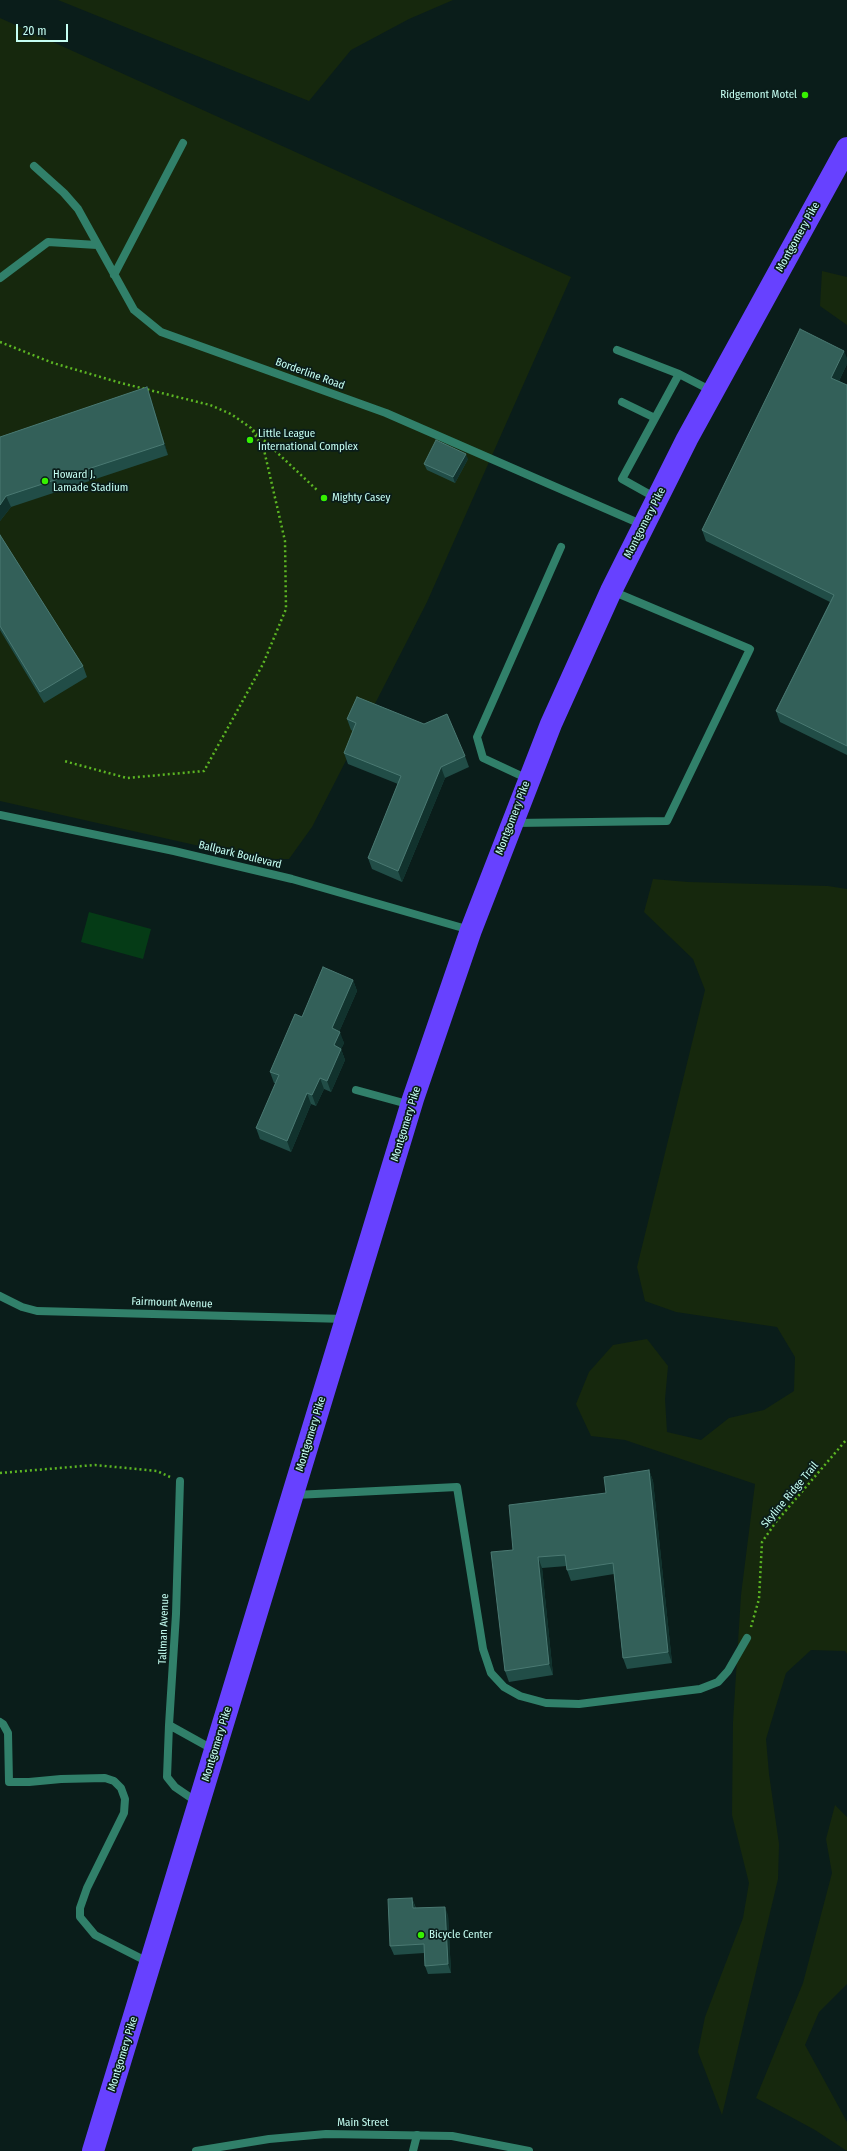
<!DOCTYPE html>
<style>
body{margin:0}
#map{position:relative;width:847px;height:2151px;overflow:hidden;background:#0a1d1a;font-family:"Fira Sans Condensed",sans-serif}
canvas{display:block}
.scale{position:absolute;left:16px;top:24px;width:52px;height:18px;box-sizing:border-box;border:2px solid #c6fff3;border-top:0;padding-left:5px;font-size:12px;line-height:14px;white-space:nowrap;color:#c6fff3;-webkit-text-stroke:3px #0a1d1a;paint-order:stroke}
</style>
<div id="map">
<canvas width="847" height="2151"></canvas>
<div class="scale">20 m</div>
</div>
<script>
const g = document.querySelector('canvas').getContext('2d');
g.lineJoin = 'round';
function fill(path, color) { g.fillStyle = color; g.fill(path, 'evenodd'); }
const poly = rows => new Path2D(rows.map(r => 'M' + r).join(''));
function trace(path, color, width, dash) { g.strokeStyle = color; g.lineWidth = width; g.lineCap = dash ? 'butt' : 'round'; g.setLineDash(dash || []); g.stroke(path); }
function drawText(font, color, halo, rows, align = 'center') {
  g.font = font + ' "Fira Sans Condensed",sans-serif'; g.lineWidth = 3.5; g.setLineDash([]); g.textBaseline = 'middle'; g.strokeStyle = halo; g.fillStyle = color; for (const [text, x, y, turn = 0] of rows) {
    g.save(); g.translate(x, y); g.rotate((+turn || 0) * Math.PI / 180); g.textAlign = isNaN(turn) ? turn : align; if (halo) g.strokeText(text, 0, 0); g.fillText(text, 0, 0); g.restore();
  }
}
fill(poly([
 [58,0,453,0,409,19,351,50,309,101],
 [0,18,571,277,427,602,312,827,289,859,257,859,0,801],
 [822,271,847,277,847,325,820,306],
 [653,879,688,882,828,886,847,889,847,1654,845,1651,811,1650,786,1673,766,1739,769,1774,779,1844,778,1879,722,2115,698,2052,705,2017,743,1918,749,1883,732,1815,733,1722,741,1595,755,1484,625,1440,591,1436,576,1404,589,1372,613,1345,647,1339,668,1366,665,1399,667,1432,701,1440,729,1418,764,1410,794,1391,795,1357,777,1327,676,1312,645,1301,637,1267,705,990,693,959,644,912],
 [835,1805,847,1817,847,1984,819,2012,805,2045,847,2122,847,2151,815,2130,756,2098,803,1983,832,1873,826,1839]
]), '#16280d');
fill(poly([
 [89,912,151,929,143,959,81,942]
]), '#053b16');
trace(poly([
 [0,342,53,363,121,383,210,405,231,414,251,428,264,450,285,541,286,609,263,664,204,771,127,778,64,761],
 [253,430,317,490],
 [0,1473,95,1465,157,1471,170,1477],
 [751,1627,759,1599,762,1542,776,1522,847,1439]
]), '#5cb623', 2.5, [2, 3]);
trace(poly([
 [34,166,64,193,78,209,134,310,161,332,386,413,643,525],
 [114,275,183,143],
 [0,278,48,242,97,245],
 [617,350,679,374],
 [622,402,655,418],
 [656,498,622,479,679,374,712,391],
 [528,779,483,758,477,737,561,547],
 [514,823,667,821,750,649,612,591],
 [356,1090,411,1105],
 [295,1495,457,1487,483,1649,491,1673,504,1687,520,1696,546,1703,579,1704,700,1689,718,1682,728,1671,747,1638],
 [0,1722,3,1724,8,1733,9,1782,29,1782,61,1779,105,1778,114,1781,121,1788,125,1799,124,1813,87,1888,80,1908,80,1917,95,1935,150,1963],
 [413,2151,417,2135]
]), '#31806a', 8);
trace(poly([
 [0,815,174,851,292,879,470,930],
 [0,1296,22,1307,37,1311,346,1319],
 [180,1481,176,1614,169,1725,214,1750],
 [169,1725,167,1777,175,1787,197,1802],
 [196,2151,269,2139,326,2134,452,2136,529,2151]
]), '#31806a', 8);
trace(poly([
 [93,2151,413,1099,471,930,551,724,611,591,687,439,847,148]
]), '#6741ff', 22);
fill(poly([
 [847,364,839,381,847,385,847,755,780,722,776,711,830,602,706,541,702,530],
 [147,387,168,455,11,507,0,521,0,530,0,437],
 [468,459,455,483,427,470,424,464],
 [0,535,83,666,87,677,44,703,0,630],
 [347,719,465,756,469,767,445,778,402,882,372,869,368,858,398,784,348,764,344,753,353,731,351,730],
 [353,980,357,991,339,1032,344,1043,341,1049,345,1060,331,1092,324,1089,316,1106,311,1104,291,1152,260,1139,256,1128,276,1083,274,1083,270,1072,302,1017],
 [649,1470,653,1481,672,1663,627,1669,623,1658,614,1574,571,1581,567,1570,567,1566,542,1568,553,1675,509,1682,505,1671,513,1550,606,1493],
 [412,1898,416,1908,448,1915,451,1973,428,1974,425,1966,424,1953,394,1955,390,1946]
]), '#214d47');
fill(poly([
 [844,351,847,358,847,364,835,389,831,378],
 [147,387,151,398,168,455,164,444],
 [466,454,468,459,455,483,453,477],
 [6,496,11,507,0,521,0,530,0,505],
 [441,767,445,778,402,882,398,871],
 [353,980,357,991,336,1039,332,1028],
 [340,1032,344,1043,338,1056,334,1045],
 [341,1049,345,1060,331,1092,327,1081],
 [320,1078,324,1089,316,1106,312,1095],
 [307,1093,311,1104,291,1152,287,1141],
 [649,1470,653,1481,672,1663,668,1652],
 [538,1557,542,1568,553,1675,549,1664],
 [412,1898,415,1907,416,1917,413,1908],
 [445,1907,448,1915,451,1973,448,1964]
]), '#11322d');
const building = poly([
 [800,329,844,351,831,378,847,385,847,746,776,711,834,595,702,530,800,329],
 [147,387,164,444,6,496,0,505,0,437,147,387],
 [436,440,466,454,453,477,424,464,436,440],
 [0,535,83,666,40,692,0,626,0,535],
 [357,697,424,724,447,714,465,756,441,767,398,871,368,858,401,776,344,753,356,723,347,719,357,697],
 [323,967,353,980,332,1028,340,1032,334,1045,341,1049,327,1081,320,1078,312,1095,307,1093,287,1141,256,1128,279,1075,270,1072,295,1014,302,1017,323,967],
 [649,1470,668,1652,623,1658,613,1563,567,1570,565,1555,538,1557,549,1664,505,1671,491,1552,513,1550,509,1505,606,1493,604,1477,649,1470],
 [412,1898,413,1908,445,1907,448,1964,425,1966,424,1944,390,1946,388,1899,412,1898]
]);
fill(building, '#336059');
trace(building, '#4a7972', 1);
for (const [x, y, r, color] of [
 [805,95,4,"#36f100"],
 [250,440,4,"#36f100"],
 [45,481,4,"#36f100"],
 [324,498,4,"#36f100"],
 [421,1935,4,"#36f100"]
]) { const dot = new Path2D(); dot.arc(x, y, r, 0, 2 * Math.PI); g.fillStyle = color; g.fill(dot); trace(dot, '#0a1d1a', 1.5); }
drawText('11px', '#c6fff3', '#0a1d1a', [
 ["Ridgemont Motel",797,95,"right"],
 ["Little League",258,434],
 ["International Complex",258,447],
 ["Howard J.",53,475],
 ["Lamade Stadium",53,488],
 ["Mighty Casey",332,498],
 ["Bicycle Center",429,1935]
], 'left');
drawText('11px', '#c6fff3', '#0a1d1a', [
 ["Montgomery Pike",798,237,-61],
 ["Borderline Road",310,374,20],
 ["Montgomery Pike",645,523,-63],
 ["Montgomery Pike",513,818,-69],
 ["Ballpark Boulevard",240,855,14],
 ["Montgomery Pike",406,1124,-73],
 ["Fairmount Avenue",172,1303,2],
 ["Montgomery Pike",311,1434,-73],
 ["Skyline Ridge Trail",790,1495,-50],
 ["Tallman Avenue",164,1629,-88],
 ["Montgomery Pike",217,1744,-73],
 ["Montgomery Pike",123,2054,-73],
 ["Main Street",363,2123]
]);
</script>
